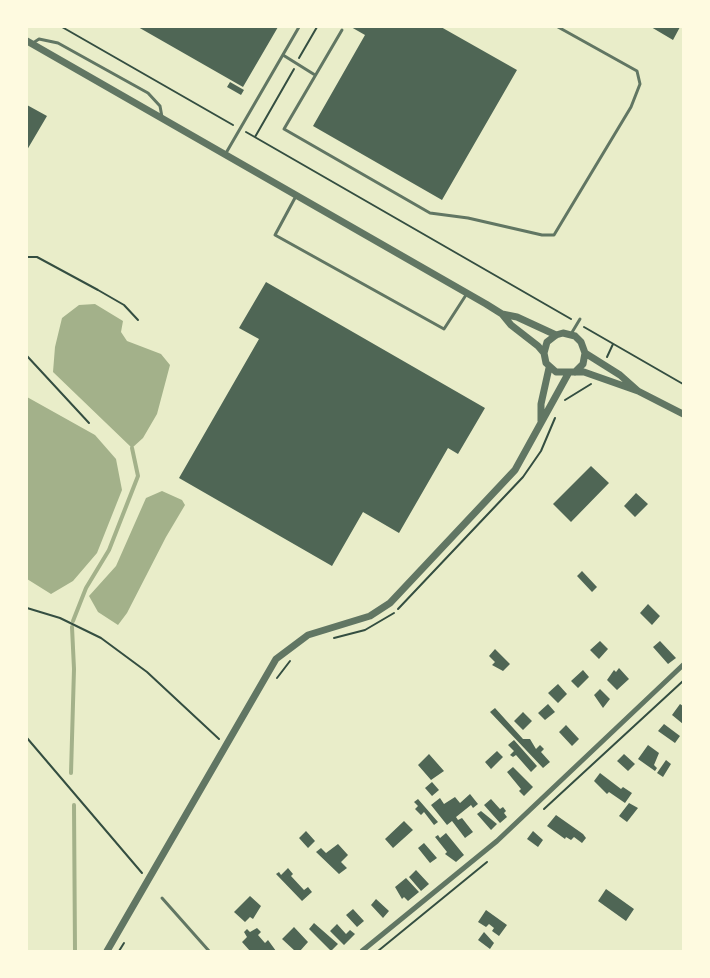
<!DOCTYPE html>
<style>
body{margin:0}
#map{position:relative;width:710px;height:978px;overflow:hidden;background:#e9edc9;font-family:"Work Sans",sans-serif}
canvas{display:block}
.frame{position:absolute;inset:0;border:28px solid #fefae0;pointer-events:none}
</style>
<div id="map">
<canvas width="710" height="978"></canvas>
<div class="frame"></div>
</div>
<script>
const g = document.querySelector('canvas').getContext('2d');
g.lineJoin = 'round';
function fill(path, color) { g.fillStyle = color; g.fill(path, 'evenodd'); }
const poly = rows => new Path2D(rows.map(r => 'M' + r).join(''));
function trace(path, color, width, dash) { g.strokeStyle = color; g.lineWidth = width; g.lineCap = dash ? 'butt' : 'round'; g.setLineDash(dash || []); g.stroke(path); }
fill(poly([
 [95,304,123,321,121,332,127,341,161,354,170,365,157,414,143,438,132,448,53,372,55,347,62,318,79,305],
 [27,397,95,435,116,459,122,490,97,553,73,581,51,594,27,579],
 [162,491,182,500,185,505,166,537,127,613,118,625,98,612,89,596,116,566,146,498]
]), '#a3b18a');
trace(poly([
 [73,621,86,588,109,550,138,476,132,448],
 [71,773,74,669,72,627],
 [74,805,75,951]
]), '#a3b18a', 4);
fill(poly([
 [138,27,278,27,243,87],
 [351,27,441,27,517,70,442,200,313,126,365,35],
 [651,27,680,27,673,40],
 [230,82,244,90,241,95,227,87],
 [27,105,47,116,27,150],
 [266,282,485,408,458,454,448,448,399,533,363,512,332,566,179,478,259,339,239,328],
 [591,466,609,483,571,522,553,504],
 [636,493,648,504,635,517,624,506],
 [582,571,597,587,592,592,577,576],
 [648,604,660,616,652,625,640,613],
 [600,641,608,649,599,659,590,650],
 [660,641,676,658,668,664,653,647],
 [495,649,510,664,503,671,492,665,495,662,489,656],
 [619,668,629,679,617,690,607,680,614,670,616,672],
 [583,670,589,677,578,688,571,681],
 [558,684,567,694,558,703,548,693],
 [600,689,610,699,603,708,594,695],
 [548,704,555,712,545,720,538,713],
 [680,704,683,706,683,724,672,715],
 [495,708,523,739,530,739,536,749,540,745,544,749,541,752,550,762,543,768,490,712],
 [523,712,532,721,523,730,514,721],
 [664,724,680,736,675,743,658,731],
 [566,725,579,739,572,746,559,732],
 [514,740,537,766,531,772,516,755,513,757,510,755,514,751,508,745],
 [648,745,659,753,654,765,657,768,655,771,638,759],
 [497,751,503,757,491,769,485,762],
 [429,754,444,771,431,780,418,765],
 [624,754,635,764,628,771,617,761],
 [666,760,671,764,663,777,657,773],
 [513,767,533,787,524,796,519,791,521,789,507,772],
 [600,773,621,789,623,787,632,793,625,803,609,792,607,794,594,781],
 [432,782,439,790,432,796,425,788],
 [470,794,478,804,473,808,471,805,456,817,458,820,462,818,473,832,465,838,452,821,447,825,431,805,440,798,444,804,455,797,460,803],
 [418,799,438,822,434,825,424,812,421,815,415,809,418,806,414,802],
 [491,799,500,809,503,807,506,811,504,813,507,817,500,823,484,805],
 [629,803,638,808,627,822,619,816],
 [481,811,497,824,491,830,477,814],
 [556,815,583,834,586,838,582,843,574,837,571,840,566,837,565,839,547,826],
 [404,821,413,830,393,848,385,839],
 [306,831,315,841,308,848,299,838],
 [533,831,543,840,538,847,527,839],
 [446,833,464,855,456,862,445,854,447,852,435,837,438,835,440,838],
 [424,843,437,858,430,863,418,848],
 [338,844,348,855,341,862,347,868,339,874,316,852,321,848,326,853],
 [288,868,293,874,291,876,304,890,308,887,312,892,302,901,276,874,279,872,281,875],
 [416,870,429,884,421,891,409,877],
 [406,878,419,892,408,901,404,897,402,899,395,887],
 [606,889,634,909,626,921,598,901],
 [250,896,261,906,253,919,250,917,245,922,234,912],
 [376,899,389,911,383,918,371,905],
 [353,909,364,921,357,927,346,915],
 [486,910,507,925,499,936,492,931,494,928,489,924,486,927,478,922],
 [314,923,338,944,331,951,309,929],
 [337,924,346,934,350,930,355,934,344,945,330,931],
 [294,927,308,942,300,951,295,951,282,939],
 [257,928,261,932,258,935,265,943,268,940,276,951,250,951,242,942,247,937,244,932,247,929,250,932],
 [484,932,494,943,490,949,478,940]
]), '#4f6655');
trace(poly([
 [62,27,233,125],
 [299,58,317,27],
 [246,132,571,319],
 [255,137,294,69],
 [27,257,37,257,98,290,124,305,138,320],
 [584,327,683,384],
 [27,356,89,423],
 [607,357,613,344],
 [565,400,591,384],
 [27,608,60,618,101,638,147,672,219,739],
 [398,609,523,477,541,451,555,418],
 [334,638,365,630,394,613],
 [277,678,290,661],
 [27,738,142,873],
 [544,809,683,681],
 [119,951,124,943],
 [378,951,487,862]
]), '#344e41', 2);
trace(poly([
 [342,30,284,129,430,213,468,218,542,235,554,235,631,107,640,84,637,71,558,27],
 [33,43,39,39,58,43,148,93,160,106,162,117],
 [283,55,315,75],
 [226,153,299,27],
 [296,196,275,235,444,329,466,295],
 [571,334,580,319],
 [162,898,209,951]
]), '#617663', 3);
trace(poly([
 [362,951,497,841,683,665]
]), '#617663', 5);
trace(poly([
 [27,41,486,304,502,314,511,325,538,346,544,353,546,363,556,372,584,372,638,391],
 [502,314,517,317,556,335],
 [544,353,547,342,556,335,563,333,575,336,581,342,585,353,583,364,575,372],
 [585,353,620,375,638,391,683,414],
 [541,421,541,404,549,368],
 [107,951,276,659,308,635,370,616,390,603,515,470,568,374]
]), '#617663', 7);
</script>
